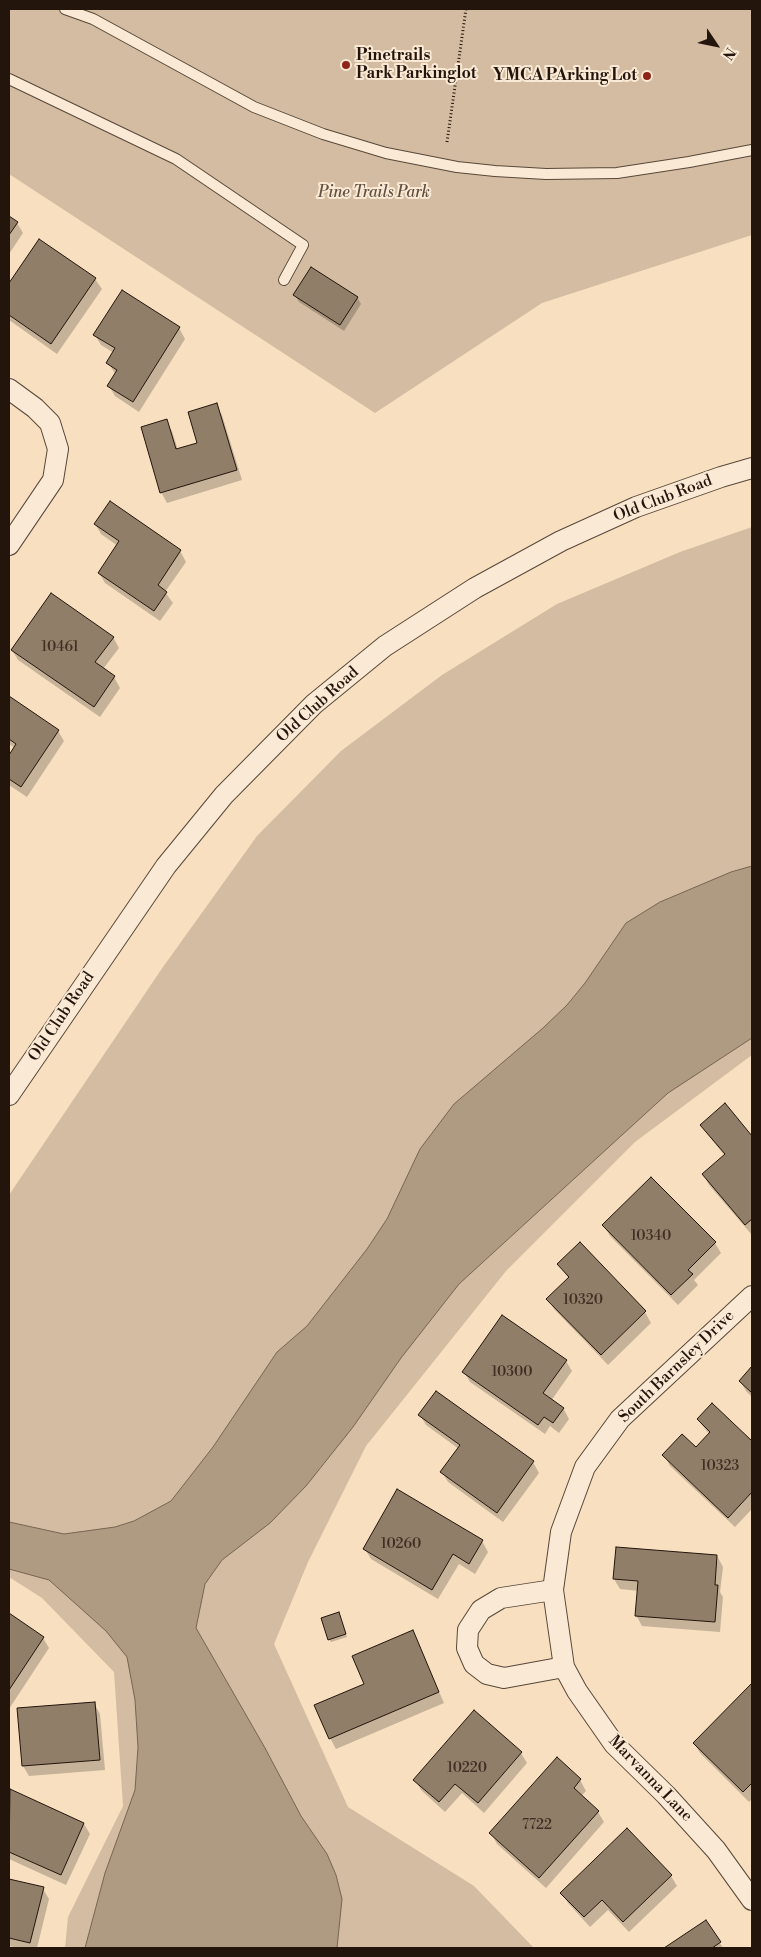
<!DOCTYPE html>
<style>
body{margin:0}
#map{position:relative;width:761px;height:1957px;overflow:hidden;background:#f7dfbf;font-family:"Libre Bodoni",serif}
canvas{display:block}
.frame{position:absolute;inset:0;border:10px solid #23140c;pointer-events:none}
.north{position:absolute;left:691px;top:20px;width:50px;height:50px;-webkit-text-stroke:4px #faead5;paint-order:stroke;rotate:124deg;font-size:14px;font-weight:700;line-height:20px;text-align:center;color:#23140c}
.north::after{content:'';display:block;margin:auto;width:18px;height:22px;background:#23140c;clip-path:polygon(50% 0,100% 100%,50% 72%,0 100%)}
</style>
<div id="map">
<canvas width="761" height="1957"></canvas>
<div class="frame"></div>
<div class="north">N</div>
</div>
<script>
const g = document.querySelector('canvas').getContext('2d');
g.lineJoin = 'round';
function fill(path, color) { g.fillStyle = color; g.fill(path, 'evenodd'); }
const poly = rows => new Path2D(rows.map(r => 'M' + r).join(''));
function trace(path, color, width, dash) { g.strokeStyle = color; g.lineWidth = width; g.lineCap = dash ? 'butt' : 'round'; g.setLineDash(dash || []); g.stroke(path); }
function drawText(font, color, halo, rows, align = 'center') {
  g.font = font + ' "Libre Bodoni",serif'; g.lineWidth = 4; g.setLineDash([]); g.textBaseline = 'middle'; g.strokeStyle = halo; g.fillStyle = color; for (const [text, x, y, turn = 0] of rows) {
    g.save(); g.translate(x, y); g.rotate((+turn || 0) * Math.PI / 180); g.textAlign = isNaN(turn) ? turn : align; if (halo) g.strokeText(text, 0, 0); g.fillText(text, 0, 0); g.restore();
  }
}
fill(poly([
 [9,9,752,9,752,235,542,303,375,413,9,174],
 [752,527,752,1055,635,1142,506,1271,366,1446,308,1562,274,1644,348,1807,474,1886,534,1948,65,1948,68,1917,123,1806,114,1672,42,1598,9,1577,9,1195,163,967,257,836,341,751,442,675,557,604,680,552]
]), '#d3bca1');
const water = poly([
 [752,866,752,1038,668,1093,459,1284,401,1358,353,1427,306,1486,270,1523,222,1560,205,1584,196,1628,265,1748,301,1816,327,1854,336,1875,342,1899,337,1948,85,1948,105,1873,135,1790,138,1747,135,1700,127,1657,106,1631,49,1580,9,1569,9,1522,64,1534,115,1527,134,1521,171,1501,213,1447,277,1352,307,1326,367,1249,387,1219,420,1149,454,1104,543,1028,567,1005,585,983,626,923,660,902,731,872,752,866]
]);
fill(water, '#af9a82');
trace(water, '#776453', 1);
fill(poly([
 [9,217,17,223,23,233,9,254],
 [39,241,95,279,102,289,57,354,9,320,9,285],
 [295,295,357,297,361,304,344,331,299,302],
 [179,328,185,339,139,412,115,396,109,386,116,375,108,363,114,353,101,345,95,335],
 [216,405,222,415,242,480,167,503,161,492,166,421,172,431,178,450,199,444],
 [110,503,180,551,186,562,165,592,173,603,160,621,105,583,99,573,118,546,101,534,95,524],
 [113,637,119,648,103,669,114,677,120,688,100,717,18,660,12,650],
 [9,697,58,731,64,741,27,797,9,785,9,757,15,748,9,744],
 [725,1105,752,1138,752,1235,709,1185,703,1174,725,1156,708,1135,702,1125],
 [604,1226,715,1243,721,1253,694,1280,698,1285,678,1305,610,1236],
 [580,1244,645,1312,651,1323,608,1365,554,1309,548,1299,569,1279,558,1264],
 [566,1361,572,1371,551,1401,563,1408,569,1419,559,1433,550,1426,545,1434,470,1382,464,1372],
 [752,1368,752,1397,746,1391,740,1381],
 [712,1405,752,1442,752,1509,735,1527,670,1466,664,1455,696,1448,709,1434,698,1420],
 [420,1415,533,1462,539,1473,503,1522,448,1482,442,1472,459,1449,426,1425],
 [482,1541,488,1552,475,1574,459,1564,438,1599,371,1559,365,1549],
 [717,1556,723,1567,720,1592,723,1597,720,1632,642,1626,636,1615,639,1591,620,1589,614,1579],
 [9,1615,43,1638,49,1648,9,1709],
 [340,1617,347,1637,331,1642,329,1639],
 [413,1632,444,1703,336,1749,330,1738,365,1684],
 [752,1685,752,1799,749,1802,700,1753,694,1743],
 [94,1703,100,1714,105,1770,29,1776,23,1766],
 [521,1753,527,1763,484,1813,462,1793,445,1812,421,1790,415,1780],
 [557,1759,580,1780,586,1791,581,1796,598,1812,604,1822,546,1888,497,1844,491,1833],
 [10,1790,84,1824,90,1834,66,1885,9,1859,9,1794],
 [671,1876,677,1886,629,1932,608,1910,590,1927,568,1903,562,1893],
 [9,1880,43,1889,49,1899,37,1948,18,1948,9,1946],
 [706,1921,723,1948,666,1948]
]), '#0003');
const building = poly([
 [9,216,18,222,9,235,9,216],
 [39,239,96,278,51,344,9,315,9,283,39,239],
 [311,267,358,297,340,325,293,295,311,267],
 [122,290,180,327,133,402,107,386,117,370,106,363,115,348,93,335,122,290],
 [217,403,237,470,160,493,141,427,167,419,176,449,197,443,188,412,217,403],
 [110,501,181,550,158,585,167,592,154,611,98,573,119,541,94,524,110,501],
 [51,593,114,637,95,662,115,676,94,707,11,650,51,593],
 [9,696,59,730,21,787,9,779,9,755,16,744,9,739,9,696],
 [725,1103,752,1136,752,1219,745,1225,702,1174,725,1154,700,1125,725,1103],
 [651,1177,716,1242,688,1270,693,1274,671,1295,602,1225,651,1177],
 [580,1242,646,1311,601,1355,546,1299,569,1277,557,1264,580,1242],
 [502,1315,567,1360,543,1393,564,1408,553,1423,544,1417,538,1425,462,1372,502,1315],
 [752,1366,752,1393,739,1381,752,1366],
 [436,1391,534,1461,497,1513,440,1472,460,1445,418,1415,436,1391],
 [712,1403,752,1441,752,1492,728,1518,662,1455,682,1434,696,1447,710,1432,697,1419,712,1403],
 [397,1489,483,1540,469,1564,453,1554,432,1590,363,1549,397,1489],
 [616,1547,717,1555,715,1585,718,1585,715,1622,635,1616,638,1581,613,1579,616,1547],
 [339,1612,346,1634,328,1640,321,1618,339,1612],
 [9,1613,44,1637,9,1690,9,1613],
 [413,1630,439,1692,329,1739,314,1705,364,1684,352,1656,413,1630],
 [752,1683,752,1783,743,1792,693,1743,752,1683],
 [95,1702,100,1760,22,1766,17,1708,95,1702],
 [474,1710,522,1752,478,1803,455,1784,439,1802,413,1780,474,1710],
 [557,1757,581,1779,574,1788,599,1811,539,1878,489,1833,557,1757],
 [10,1789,84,1823,61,1875,9,1852,10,1789],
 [627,1828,672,1875,623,1922,602,1900,584,1917,560,1893,627,1828],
 [9,1879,44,1887,30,1943,9,1938,9,1879],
 [706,1920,721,1942,712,1948,664,1948,706,1920]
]);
fill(building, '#917e69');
trace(building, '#23140c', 1);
const service = poly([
 [65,9,93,19,254,107,323,134,386,153,457,167,495,171,546,174,617,173,689,162,752,150],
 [9,79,176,159,303,245,284,280]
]);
const minor = poly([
 [9,389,35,408,50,423,58,449,53,480,9,545],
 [9,1095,166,866,224,795,314,704,385,646,475,588,561,541,636,507,721,477,752,468],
 [752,1296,620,1419,585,1467,561,1532,553,1590,564,1667,577,1691,614,1744,666,1795,716,1850,752,1900],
 [553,1590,501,1598,481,1610,468,1630,467,1648,474,1664,487,1674,504,1678,564,1667]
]);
trace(service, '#584739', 12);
trace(minor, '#584739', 22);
trace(poly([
 [447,142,466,9]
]), '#23140c', 3, [1, 2.5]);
trace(service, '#faead5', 10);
trace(minor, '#faead5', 20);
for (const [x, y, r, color] of [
 [346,65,5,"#8f2418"],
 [647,76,5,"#8f2418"]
]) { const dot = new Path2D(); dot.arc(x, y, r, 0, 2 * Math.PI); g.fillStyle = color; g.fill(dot); trace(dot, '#faead5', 2); }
drawText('14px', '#3e2e23', null, [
 ["10461",60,648],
 ["10340",651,1237],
 ["10320",583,1301],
 ["10300",512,1373],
 ["10323",720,1467],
 ["10260",401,1545],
 ["10220",467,1769],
 ["7722",537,1826]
]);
drawText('bold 16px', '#23140c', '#faead5', [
 ["Pinetrails",356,56],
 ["Park Parkinglot",356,74],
 ["YMCA PArking Lot",637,76,"right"]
], 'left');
drawText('italic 16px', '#614f40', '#faead5', [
 ["Pine Trails Park",374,193]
]);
drawText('16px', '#23140c', '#faead5', [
 ["Old Club Road",663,499,-21],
 ["Old Club Road",318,705,-42],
 ["Old Club Road",62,1017,-56],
 ["South Barnsley Drive",677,1367,-44],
 ["Marvanna Lane",650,1779,46]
]);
</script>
